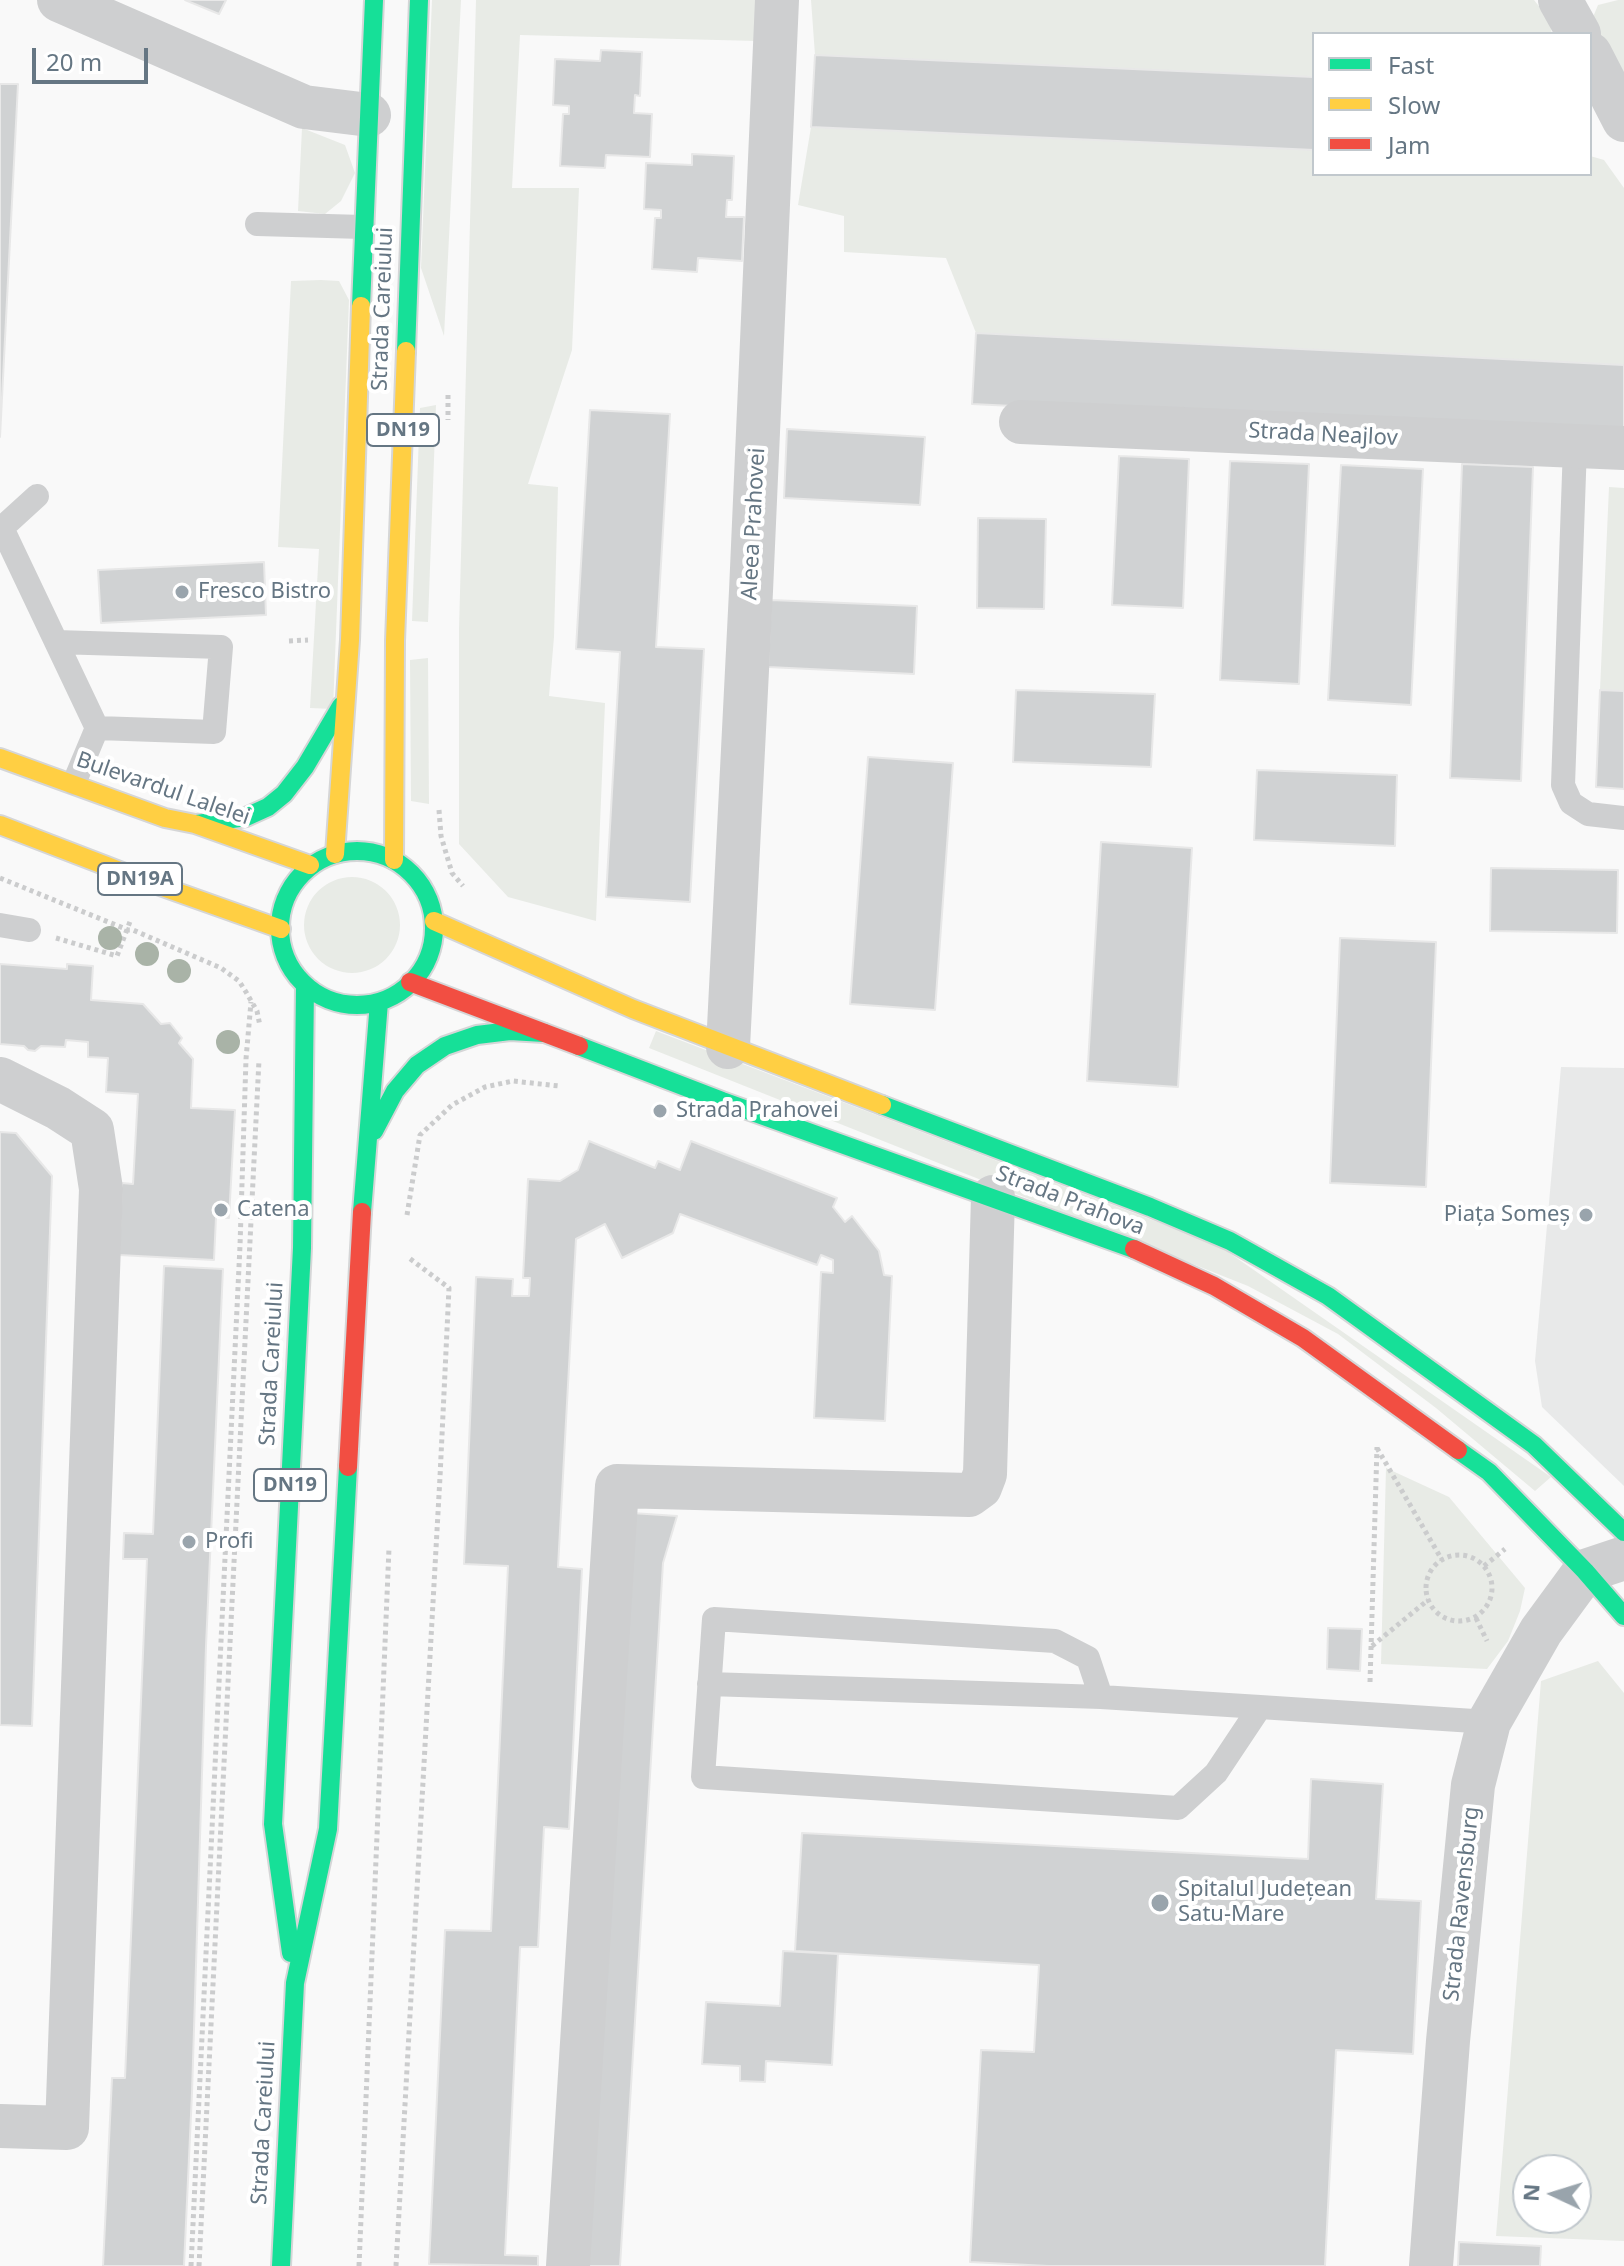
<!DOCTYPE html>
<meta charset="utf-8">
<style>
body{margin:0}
#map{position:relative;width:1624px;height:2266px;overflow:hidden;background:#f9f9f9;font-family:"Noto Sans",sans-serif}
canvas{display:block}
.legend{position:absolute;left:1312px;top:32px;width:280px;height:144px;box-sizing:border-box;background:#fff;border:2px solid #c1c8cd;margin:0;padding:10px 14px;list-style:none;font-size:24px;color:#657683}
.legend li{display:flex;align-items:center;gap:16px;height:40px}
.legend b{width:40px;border:2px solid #c1c8cd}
.north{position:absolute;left:1512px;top:2154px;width:80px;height:80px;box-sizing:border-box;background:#fff;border:2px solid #c1c8cd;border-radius:50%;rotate:274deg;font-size:22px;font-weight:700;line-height:32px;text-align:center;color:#657683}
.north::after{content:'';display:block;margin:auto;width:28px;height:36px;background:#99a4ac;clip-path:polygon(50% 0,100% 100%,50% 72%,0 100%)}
.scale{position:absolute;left:32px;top:48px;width:116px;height:36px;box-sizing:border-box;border:4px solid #657683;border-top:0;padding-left:10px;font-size:24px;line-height:28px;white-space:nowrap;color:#657683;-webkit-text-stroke:6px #fff;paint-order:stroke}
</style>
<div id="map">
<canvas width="1624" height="2266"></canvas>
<ul class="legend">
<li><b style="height:10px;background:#16e098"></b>Fast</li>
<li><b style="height:10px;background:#ffcf43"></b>Slow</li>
<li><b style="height:10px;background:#f24e42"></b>Jam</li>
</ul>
<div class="north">N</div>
<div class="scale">20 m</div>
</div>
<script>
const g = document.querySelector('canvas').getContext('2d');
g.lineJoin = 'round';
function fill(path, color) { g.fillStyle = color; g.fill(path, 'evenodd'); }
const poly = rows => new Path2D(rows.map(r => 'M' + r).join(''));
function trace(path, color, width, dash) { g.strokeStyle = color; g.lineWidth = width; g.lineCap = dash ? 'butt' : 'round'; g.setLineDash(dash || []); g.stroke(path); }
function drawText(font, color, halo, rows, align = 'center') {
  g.font = font + ' "Noto Sans",sans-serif'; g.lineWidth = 8; g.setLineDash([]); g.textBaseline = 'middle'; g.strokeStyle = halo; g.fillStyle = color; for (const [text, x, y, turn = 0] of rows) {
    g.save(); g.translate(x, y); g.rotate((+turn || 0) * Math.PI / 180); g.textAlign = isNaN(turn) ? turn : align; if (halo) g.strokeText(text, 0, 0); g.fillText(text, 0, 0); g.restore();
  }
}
fill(poly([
 [1561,1067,1624,1068,1624,1486,1542,1407,1535,1361]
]), '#e8e9e9');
fill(poly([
 [432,0,461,0,444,336,421,268],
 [476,0,761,0,757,41,520,35,512,188,579,188,572,350,528,484,558,487,554,637,549,696,605,703,596,921,508,897,459,844,459,629],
 [811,0,1534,0,1549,19,1552,34,1314,34,1314,77,815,55],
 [1618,0,1624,0,1624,120,1586,34,1598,5],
 [811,127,1314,150,1314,174,1590,174,1590,156,1604,160,1624,188,1624,365,976,333,946,258,844,252,844,216,798,205],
 [302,128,345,145,355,173,341,201,325,214,298,211],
 [321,280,339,281,349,300,333,709,310,708,319,549,278,547,291,281],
 [436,405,428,622,412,621,420,408],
 [1609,487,1624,488,1624,691,1600,690],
 [428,658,429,804,411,801,410,660],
 '304 925a48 48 0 1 1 96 0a48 48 0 1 1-96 0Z',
 [656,1031,1218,1245,1551,1477,1535,1491,1436,1408,1338,1334,1248,1286,649,1048],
 [1386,1468,1449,1497,1525,1588,1520,1611,1508,1641,1487,1669,1381,1664],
 [1598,1661,1624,1693,1624,2241,1496,2236,1541,1681],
 [1528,2170,1576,2170,1576,2218,1528,2218]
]), '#e8ebe6');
const building = poly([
 [185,0,226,0,219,14,185,0],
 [601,50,642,52,640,96,635,95,634,113,652,114,650,157,606,155,605,168,560,166,563,114,569,114,569,106,553,105,555,59,600,61,601,50],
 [815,55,1314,77,1314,150,811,127,815,55],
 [0,84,18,84,0,437,0,84],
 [692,154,734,156,732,200,727,200,726,217,744,217,742,261,698,258,697,272,652,269,655,218,661,218,661,210,644,209,646,163,692,165,692,154],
 [976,333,1624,365,1624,436,972,404,976,333],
 [590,410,670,414,656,647,704,649,690,902,606,897,620,652,576,649,590,410],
 [787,429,925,437,920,505,784,498,787,429],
 [1119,456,1189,459,1183,608,1112,605,1119,456],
 [1230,461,1309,464,1299,684,1220,680,1230,461],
 [1462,464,1533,467,1521,781,1450,778,1462,464],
 [1341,465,1423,469,1411,705,1328,700,1341,465],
 [978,518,1046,519,1044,609,977,608,978,518],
 [264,562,266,615,101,623,98,570,264,562],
 [771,600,917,606,914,674,768,667,771,600],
 [1016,690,1155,694,1151,767,1013,762,1016,690],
 [1600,690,1624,691,1624,789,1596,787,1600,690],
 [868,757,953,763,935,1010,850,1004,868,757],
 [1257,770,1397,775,1395,846,1254,840,1257,770],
 [1101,842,1192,848,1178,1087,1087,1081,1101,842],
 [1491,868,1618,870,1617,933,1490,931,1491,868],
 [1340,938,1436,942,1426,1187,1330,1183,1340,938],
 [0,964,67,969,67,964,93,966,91,1000,143,1004,161,1024,170,1023,182,1038,179,1043,193,1059,191,1108,235,1110,229,1218,216,1217,214,1260,119,1255,122,1183,133,1184,138,1094,106,1092,108,1058,88,1057,88,1042,66,1040,65,1047,41,1046,35,1051,28,1050,24,1046,0,1044,0,964],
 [0,1132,16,1133,52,1176,32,1726,0,1725,0,1132],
 [589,1141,655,1168,658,1161,680,1170,691,1141,837,1198,833,1207,845,1222,852,1216,879,1251,884,1275,892,1276,885,1421,814,1418,821,1272,833,1273,833,1260,821,1255,817,1265,680,1214,673,1233,622,1258,605,1224,576,1239,558,1567,582,1569,569,1829,544,1827,538,1947,520,1947,505,2255,538,2256,538,2266,429,2264,445,1930,491,1931,508,1566,464,1564,476,1277,513,1279,512,1296,529,1296,530,1278,523,1278,528,1179,560,1181,578,1170,589,1141],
 [164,1266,223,1269,206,1646,192,2093,184,2266,103,2266,112,2078,125,2078,147,1559,123,1559,124,1533,153,1534,164,1266],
 [632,1513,677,1516,663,1563,620,2266,583,2266,632,1513],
 [1328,1628,1362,1629,1360,1671,1327,1669,1328,1628],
 [1311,1779,1383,1784,1376,1899,1421,1901,1413,2054,1336,2050,1325,2266,1048,2266,970,2262,981,2050,1034,2052,1039,1965,795,1951,802,1833,1308,1859,1311,1779],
 [783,1951,838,1954,832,2065,766,2061,765,2082,740,2081,740,2066,702,2064,706,2002,780,2006,783,1951],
 [1459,2242,1541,2246,1540,2266,1458,2266,1459,2242]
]);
fill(building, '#d0d2d3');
trace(building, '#e8e8e8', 2);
const fast = poly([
 [361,306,374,0],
 [406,351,419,0],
 [197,824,246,817,268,807,284,794,305,767,341,706],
 '280 928a77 77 0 1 1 154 0a77 77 0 1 1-154 0Z',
 [579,1046,722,1101,1134,1249],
 [882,1105,1150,1207,1230,1241,1328,1296,1534,1445,1624,1532],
 [374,1131,395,1091,417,1065,445,1046,477,1035,510,1031,544,1033],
 [362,1212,379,1002],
 [1458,1450,1489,1472,1585,1571,1624,1616],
 [291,1953,273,1824,302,1248,305,985],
 [281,2266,295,1983,328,1829,348,1467]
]);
const slow = poly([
 [0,758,165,818,195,824,310,865],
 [0,825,143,880,281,929],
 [335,854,350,640,361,306],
 [394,860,395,641,406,351],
 [434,921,633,1009,882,1105]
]);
const jam = poly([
 [410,982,579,1046],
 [1134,1249,1214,1286,1303,1338,1458,1450],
 [348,1467,362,1212]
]);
trace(fast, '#d5d6d7', 22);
trace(slow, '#d5d6d7', 22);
trace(jam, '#d5d6d7', 22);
trace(poly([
 [448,395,448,420],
 [289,641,308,640],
 [439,810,441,836,452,873,463,886],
 [0,878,128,930,133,930,221,968,239,981,246,992,257,1011,260,1026],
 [56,938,117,956,131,919],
 [407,1215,420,1135,452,1105,485,1087,513,1081,559,1086],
 [1377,1448,1442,1560],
 '1426 1588a33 33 0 1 1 66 0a33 33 0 1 1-66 0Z',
 [1484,1566,1505,1549],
 [1476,1618,1487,1641],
 [1372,1646,1428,1600],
 [1370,1682,1377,1447],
 [191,2266,240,1246,246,1059,251,1002],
 [199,2266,259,1060],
 [359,2266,389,1548],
 [396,2266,440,1477,449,1288,409,1258]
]), '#cbcccd', 5, [4, 4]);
trace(poly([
 [257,224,363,227],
 [1575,446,1563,785,1571,803,1588,814,1624,818],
 [37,496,2,528,97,728,74,783],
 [56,642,221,647,214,732,97,728],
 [0,925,29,930],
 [709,1684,1101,1697,1260,1707],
 [1101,1697,1088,1658,1055,1641,714,1619,703,1777,1178,1808,1216,1773,1260,1707,1489,1722]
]), '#cecfd0', 24);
trace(poly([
 [59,0,304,107,369,115],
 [1560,0,1579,34],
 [1590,54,1624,120],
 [1021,422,1624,448],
 [728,1047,751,591,777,0],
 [0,1079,58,1108,92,1130,101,1189,67,2128,0,2126],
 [568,2266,617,1486,969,1495,980,1487,985,1474,993,1197],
 [1431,2266,1448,2041,1473,1785,1489,1722,1541,1631,1585,1571,1624,1558]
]), '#cecfd0', 44);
trace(fast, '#16e098', 18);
trace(slow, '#ffcf43', 18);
trace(jam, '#f24e42', 18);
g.fillStyle = '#a9b3a7';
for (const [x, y] of [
 [110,938],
 [147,954],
 [179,971],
 [228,1042]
]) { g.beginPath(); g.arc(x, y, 12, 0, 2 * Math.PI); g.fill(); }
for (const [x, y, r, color] of [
 [182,592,8,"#99a4ac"],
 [660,1111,8,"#99a4ac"],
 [221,1210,8,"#99a4ac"],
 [1586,1215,8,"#99a4ac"],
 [189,1542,8,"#99a4ac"],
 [1160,1903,10,"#99a4ac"]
]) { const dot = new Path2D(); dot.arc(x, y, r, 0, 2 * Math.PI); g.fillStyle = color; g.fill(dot); trace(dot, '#fff', 3); }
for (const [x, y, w] of [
 [403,430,72],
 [140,879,84],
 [290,1485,72]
]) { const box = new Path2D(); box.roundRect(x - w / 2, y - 16, w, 32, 6); g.fillStyle = '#fff'; g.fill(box); trace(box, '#657683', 2); }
drawText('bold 20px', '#657683', null, [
 ["DN19",403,430],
 ["DN19A",140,879],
 ["DN19",290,1485]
]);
drawText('22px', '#657683', '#fff', [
 ["Strada Careiului",383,309,-88],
 ["Strada Neajlov",1323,435,3],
 ["Aleea Prahovei",754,524,-87],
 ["Bulevardul Lalelei",163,789,19],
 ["Strada Prahova",1070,1201,21],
 ["Strada Careiului",272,1364,-87],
 ["Strada Ravensburg",1462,1904,-84],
 ["Strada Careiului",264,2123,-87]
]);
drawText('22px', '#657683', '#fff', [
 ["Fresco Bistro",198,592],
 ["Strada Prahovei",676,1111],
 ["Catena",237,1210],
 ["Piața Someș",1570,1215,"right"],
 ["Profi",205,1542],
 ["Spitalul Județean",1178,1890],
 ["Satu-Mare",1178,1915]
], 'left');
</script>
